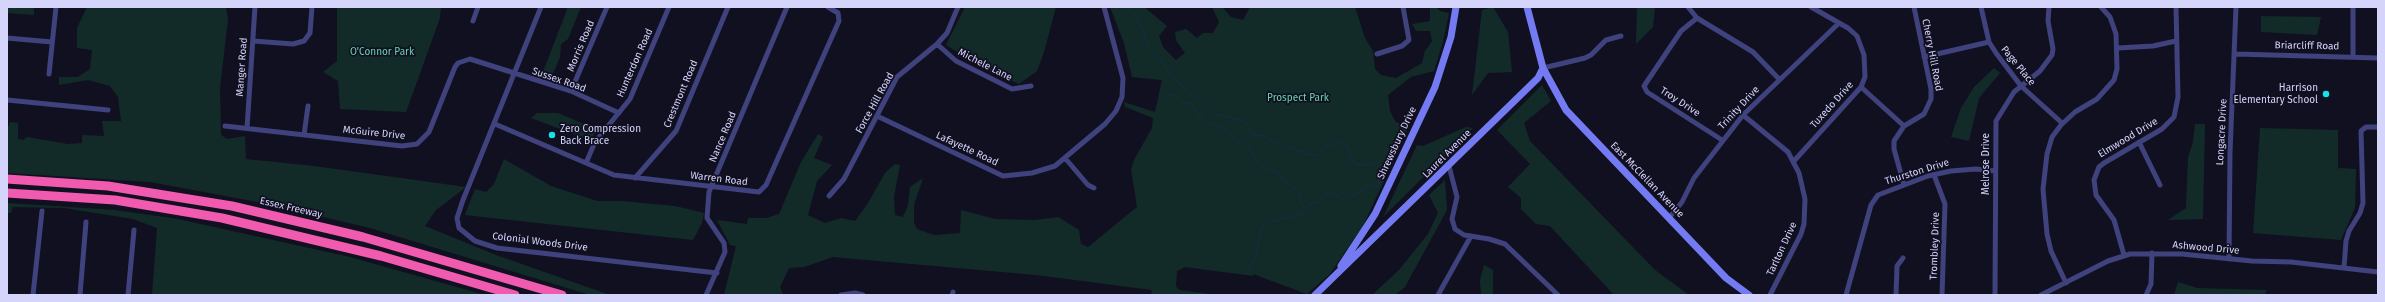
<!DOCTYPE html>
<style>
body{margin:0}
#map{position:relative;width:2385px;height:302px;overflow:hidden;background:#111021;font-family:"Fira Sans",sans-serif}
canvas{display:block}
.frame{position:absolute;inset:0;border:8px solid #d5d4fb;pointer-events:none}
</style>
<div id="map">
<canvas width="2385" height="302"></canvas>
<div class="frame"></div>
</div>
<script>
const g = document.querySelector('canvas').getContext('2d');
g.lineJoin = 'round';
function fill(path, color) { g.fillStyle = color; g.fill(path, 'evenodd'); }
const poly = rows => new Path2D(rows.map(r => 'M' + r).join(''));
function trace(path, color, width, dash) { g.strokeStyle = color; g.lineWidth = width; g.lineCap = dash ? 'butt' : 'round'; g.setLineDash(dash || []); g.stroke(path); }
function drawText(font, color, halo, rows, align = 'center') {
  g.font = font + ' "Fira Sans",sans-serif'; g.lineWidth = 3.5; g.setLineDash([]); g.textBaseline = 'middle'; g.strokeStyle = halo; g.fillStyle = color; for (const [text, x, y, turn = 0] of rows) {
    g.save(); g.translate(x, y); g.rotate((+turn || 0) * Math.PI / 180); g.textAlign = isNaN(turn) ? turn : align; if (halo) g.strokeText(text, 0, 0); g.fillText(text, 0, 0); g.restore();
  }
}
fill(poly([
 [7,7,34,7,34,15,7,13],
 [87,7,226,7,228,19,220,88,221,135,227,139,245,136,246,159,314,166,466,187,436,210,425,226,496,255,610,295,590,295,370,228,263,203,150,182,7,173,7,130,10,122,18,123,18,139,23,140,27,137,68,144,82,143,82,135,104,136,102,121,121,121,118,97,110,86,88,80,59,85,59,77,78,77,90,69,92,50,77,48,77,28],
 [337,7,441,7,440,18,406,112,340,109,338,81,323,72,337,61],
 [568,7,581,7,568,39,561,44,560,57,550,81,541,77],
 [965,7,1056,7,1044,52,1037,71,1019,84,987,70,946,45],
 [1110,7,1144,7,1167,26,1159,36,1163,47,1176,60,1185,53,1176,40,1175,32,1186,29,1197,38,1203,33,1213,33,1219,22,1212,7,1222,7,1231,17,1243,20,1250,7,1355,7,1365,38,1373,51,1375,69,1381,75,1396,78,1422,63,1425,51,1432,41,1430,31,1416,31,1412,24,1430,21,1430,7,1436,7,1440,11,1449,13,1443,42,1434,71,1411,77,1388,95,1390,111,1395,121,1408,129,1363,226,1330,274,1307,294,1253,274,1253,276,1185,267,1177,271,1176,286,1179,290,1217,295,1151,295,1152,290,1036,275,833,257,804,267,789,268,780,287,783,295,724,295,736,246,730,245,717,220,747,224,748,218,766,218,779,214,801,162,818,134,823,137,814,158,832,165,817,181,808,215,825,223,841,218,855,221,868,203,885,173,895,164,900,165,894,197,895,215,903,217,908,205,910,187,923,178,914,205,914,223,917,229,934,235,960,233,961,210,995,219,1035,220,1058,217,1079,230,1081,244,1088,247,1137,207,1131,169,1134,160,1152,128,1153,118,1125,107,1124,102,1155,112,1162,80,1132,77,1124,43],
 [1493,7,1508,32,1512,72,1488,73,1472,95,1482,10],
 [1637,7,1655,7,1653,27,1636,44],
 [2261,16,2321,17,2317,35,2261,32],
 [1994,68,2000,73,1979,98,1969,141,1951,137,1961,108,1974,87],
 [1542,85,1551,101,1524,123,1530,141,1655,270,1689,295,1614,295,1550,226,1536,224,1521,209,1521,198,1508,187,1530,164,1497,130],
 [537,113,558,113,598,130,590,140,531,118],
 [2195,124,2205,124,2203,219,2168,220,2186,208,2188,157,2193,142],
 [1466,127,1473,128,1383,217,1417,145,1423,146],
 [2260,128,2338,130,2338,168,2356,169,2355,208,2341,240,2253,233],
 [504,159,551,186,597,201,621,201,675,206,704,213,702,223,693,240,465,215,475,189,486,192,494,184],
 [1445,180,1447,210,1405,287,1395,295,1372,295,1399,270,1428,234,1438,213,1429,195],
 [7,203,115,210,178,219,350,257,485,295,152,295,157,228,133,219,64,208,13,207,11,213,7,213],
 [1484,265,1493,270,1493,295,1481,295,1480,280],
 [2178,282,2197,288,2267,290,2265,295,2174,295]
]), '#132b28');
trace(poly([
 [1129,7,1141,25,1149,50,1160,59,1173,78,1215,114,1241,120,1247,124,1252,135,1264,136,1274,143,1281,141,1291,149,1311,155,1318,155,1324,148,1338,142,1347,146,1354,163,1360,165,1371,165,1383,159,1394,158],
 [1166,97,1171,94,1175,96,1183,103,1190,103,1202,119,1228,130,1236,140,1246,145,1259,164,1279,173,1282,181,1290,184,1299,193,1302,206,1306,209],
 [1351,198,1356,193,1365,190,1366,185,1378,186,1379,177,1390,159],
 [1245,274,1256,255,1261,228,1273,221,1276,222,1283,218,1292,218,1295,214,1303,214,1303,211,1309,204,1322,201,1326,193,1333,194,1343,199]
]), '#142c47', 1);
trace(poly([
 [541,7,463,200,457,218,459,228,475,241,497,248,717,273],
 [1688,7,1697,18,1753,52,1779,79],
 [1981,7,1989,42,1996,53,2021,86,2062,123],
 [2353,7,2353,56],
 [1697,18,1681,31,1644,86,1647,92,1722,140],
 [473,21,478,7],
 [7,38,52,42],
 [253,41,293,44,304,41,310,33,312,7],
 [937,44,956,61,1012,89,1031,86],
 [2118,48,2153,46,2176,41],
 [1377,54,1402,46,1409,40,1403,7],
 [2236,54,2378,58],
 [1924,57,1989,42],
 [1543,68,1585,58,1591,55,1606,40,1621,36],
 [49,74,56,7],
 [1861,87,1904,126],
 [571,91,607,7],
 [7,100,108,110],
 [1743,115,1788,152,1799,173,1805,199,1804,224,1801,234,1770,295],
 [877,116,1003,176,1032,173,1055,166,1105,124,1116,111,1122,97,1123,78,1104,7],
 [495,124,614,175,759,192,766,185,839,21,838,13,828,7],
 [225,126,402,146,417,144,429,132,455,67,458,63,470,59,571,91,619,113],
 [247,128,255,7],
 [304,135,308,106],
 [2139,142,2160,185],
 [1065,158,1088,185,1094,188],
 [1794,161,1861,87,1865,77,1864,55,1857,36,1848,28,1811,7],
 [586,163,595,142,630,99,669,7],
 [1449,166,1457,197,1452,219,1455,229,1464,235,1489,239,1505,244,1558,295],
 [1934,175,1945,204,1942,295],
 [635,178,676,131,728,7],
 [1904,185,1894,149,1894,141,1904,126,1924,114,1931,99,1931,89,1914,7],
 [829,196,844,179,897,77,937,44,947,33,958,7],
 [1669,218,1682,202,1694,178,1743,115,1839,23],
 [2124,255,2114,220,2096,195,2094,180,2099,167,2104,163,2162,129,2174,117,2178,97,2176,7],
 [2229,259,2230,153,2236,7],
 [2344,268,2346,241,2349,231,2360,213,2363,203,2361,131,2366,127,2378,127],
 [2066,283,2051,251,2047,234,2043,189,2047,154,2052,137,2061,125,2075,112,2097,99,2114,80,2117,69,2116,34,2110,17,2101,7],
 [33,295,42,211],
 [80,295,86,222],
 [128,295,134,230],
 [706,295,725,252,724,243,707,218,709,192,787,7],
 [841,295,855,293,863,295],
 [952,295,953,292],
 [1438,295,1471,236],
 [1846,295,1871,205,1878,195,1928,176,1951,171,1976,169,1995,171],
 [1896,295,1897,266,1903,258],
 [1995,295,1996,121,2014,92,2040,71,2052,55,2053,49,2048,21,2049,7],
 [2041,295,2108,261,2130,254,2182,254,2252,261,2291,262,2378,272],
 [2146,295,2151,284,2152,253]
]), '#3f427c', 5);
trace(poly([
 [1527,7,1543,68,1566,110,1726,278,1749,295],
 [1341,266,1375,214,1435,87,1451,37,1456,7],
 [1315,295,1538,78,1543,68]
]), '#747bf2', 7);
trace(poly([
 [7,179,108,186,232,206,363,237,562,295],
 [7,193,115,200,222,218,381,256,515,295]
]), '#f05aaf', 9);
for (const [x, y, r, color] of [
 [2326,94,4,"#15e3e6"],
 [552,135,4,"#15e3e6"]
]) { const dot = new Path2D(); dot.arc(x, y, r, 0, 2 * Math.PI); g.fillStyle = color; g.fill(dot); trace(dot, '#111021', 1.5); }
drawText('10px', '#d5d4fb', '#111021', [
 ["Morris Road",581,46,-67],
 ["Briarcliff Road",2307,46,1],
 ["Cherry Hill Road",1932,55,79],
 ["Hunterdon Road",635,63,-66],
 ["Michele Lane",985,65,27],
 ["Page Place",2018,66,51],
 ["Manger Road",242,67,-86],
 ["Sussex Road",559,80,19],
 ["Crestmont Road",681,94,-67],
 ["Troy Drive",1680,102,33],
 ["Force Hill Road",875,103,-61],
 ["Tuxedo Drive",1832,105,-48],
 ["Trinity Drive",1739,108,-47],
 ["Longacre Drive",2222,132,-87],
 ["McGuire Drive",374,133,6],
 ["Nance Road",723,137,-67],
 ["Elmwood Drive",2128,138,-31],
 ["Shrewsbury Drive",1397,143,-65],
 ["Lafayette Road",967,149,25],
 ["Laurel Avenue",1447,154,-45],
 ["Melrose Drive",1986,164,-90],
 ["Thurston Drive",1917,172,-17],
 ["Warren Road",719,179,7],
 ["East McClellan Avenue",1647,180,46],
 ["Essex Freeway",291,208,13],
 ["Colonial Woods Drive",540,242,7],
 ["Trombley Drive",1935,246,-88],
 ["Ashwood Drive",2206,248,5],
 ["Tarlton Drive",1782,249,-65]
]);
drawText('10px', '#67d4b0', '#111021', [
 ["O'Connor Park",382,52],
 ["Prospect Park",1298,98]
]);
drawText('10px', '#d5d4fb', '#111021', [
 ["Harrison",2318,88],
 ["Elementary School",2318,100],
 ["Zero Compression",560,129,"left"],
 ["Back Brace",560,141,"left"]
], 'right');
</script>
